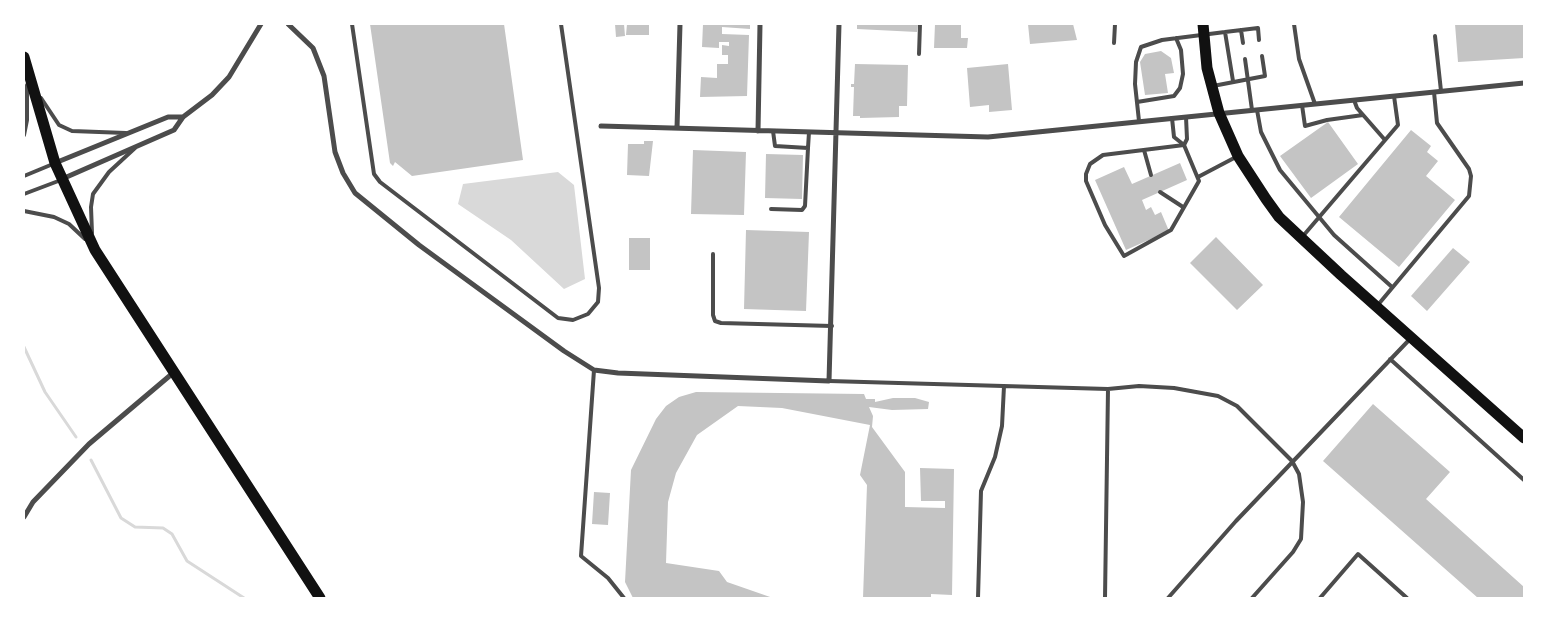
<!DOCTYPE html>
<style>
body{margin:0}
#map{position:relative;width:1548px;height:622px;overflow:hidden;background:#fff;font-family:"Zilla Slab",serif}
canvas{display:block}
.frame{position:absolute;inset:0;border:25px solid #fff;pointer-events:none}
</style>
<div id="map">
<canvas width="1548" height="622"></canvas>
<div class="frame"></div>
</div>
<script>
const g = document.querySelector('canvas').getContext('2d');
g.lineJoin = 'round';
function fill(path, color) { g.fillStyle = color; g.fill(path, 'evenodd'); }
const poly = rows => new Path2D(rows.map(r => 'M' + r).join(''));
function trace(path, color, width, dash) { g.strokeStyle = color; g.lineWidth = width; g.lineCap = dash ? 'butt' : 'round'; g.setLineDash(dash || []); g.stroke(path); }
fill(poly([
 [558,172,574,185,585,279,564,289,511,240,458,204,463,184]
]), '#d9d9d9');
trace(poly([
 [24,347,45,392,76,437],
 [91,460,121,518,135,527,163,528,172,534,187,561,244,598]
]), '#d9d9d9', 3);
fill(poly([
 [370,24,504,24,523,160,412,176,395,162,393,166,390,163],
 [615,24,624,24,625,36,616,37],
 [627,24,649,24,649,35,626,35],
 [703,24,750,24,750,29,722,27,722,34,749,35,747,96,700,97,701,77,717,78,717,64,728,64,728,55,722,55,722,45,729,46,729,42,719,42,719,48,702,47],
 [857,24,918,24,917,32,857,29],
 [935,24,961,24,961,38,968,38,967,48,934,48],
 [1028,24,1073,24,1077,40,1030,44],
 [1455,24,1524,24,1524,58,1458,62],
 [1161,51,1171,58,1174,73,1165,74,1168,93,1145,95,1140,62,1145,54],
 [855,64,908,65,907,106,899,106,899,117,860,118,860,116,853,116,854,87,851,87,851,84,854,84],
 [1008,64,1012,110,989,112,989,105,970,107,967,68],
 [1328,122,1358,164,1311,198,1280,156],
 [1411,130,1431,146,1427,152,1438,161,1426,176,1455,200,1399,267,1339,217],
 [644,141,653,141,649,176,627,175,628,144,644,144],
 [693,150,746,152,744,215,691,214],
 [766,154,803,155,802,199,765,198],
 [1180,163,1187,180,1142,200,1146,210,1151,207,1155,215,1161,212,1169,231,1126,250,1095,180,1124,167,1132,184],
 [746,230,809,232,806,311,744,309],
 [1216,237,1263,285,1237,310,1190,263],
 [629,238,650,238,650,270,629,270],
 [1453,248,1470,262,1427,311,1411,296],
 [696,392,864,394,866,399,875,399,875,402,893,398,915,398,929,402,928,409,892,410,869,407,873,416,872,427,905,472,905,507,945,508,945,501,921,501,920,468,954,469,952,595,931,594,931,598,863,598,867,485,860,475,870,425,782,408,738,406,697,435,676,473,668,502,666,563,719,571,727,582,773,598,633,598,625,582,631,470,656,419,666,406,679,397],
 [1373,404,1450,472,1426,499,1524,587,1524,598,1478,598,1323,461],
 [594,492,610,493,608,525,592,524]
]), '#c4c4c4');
trace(poly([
 [352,24,374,174,380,182,558,318,573,320,588,314,598,302,599,288,561,24],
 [1294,24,1299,59,1315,104],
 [1241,30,1243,43],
 [1435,36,1441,91],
 [1114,43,1115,24],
 [919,54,920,24],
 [1245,59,1252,110],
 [1233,81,1225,32,1258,28,1259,40],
 [1213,86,1265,76,1262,56],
 [41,98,59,125,72,131,126,133],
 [1354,100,1357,108,1385,140],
 [1137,102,1174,96,1180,88,1183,74,1181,50,1176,38],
 [1302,105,1305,126,1327,120,1363,115],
 [1257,110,1261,132,1280,170,1334,235,1392,287],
 [1172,118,1174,137,1184,145,1199,181,1171,230,1124,256,1105,225,1086,181,1086,174,1090,164,1103,155,1184,145],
 [1139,121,1135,84,1136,62,1141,47,1162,40,1225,32],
 [773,131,775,146,808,148,809,132],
 [24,135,27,120,27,85],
 [1184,145,1187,139,1186,117],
 [1144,150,1151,175],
 [24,176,53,164],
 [1198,177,1236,157],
 [1160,192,1183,207],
 [24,194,61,180],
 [771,209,802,210,805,206,808,148],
 [24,211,54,217,69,224,85,239],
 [92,233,91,207,93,194,109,172,135,148],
 [1303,236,1398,125,1394,96],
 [713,254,713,315,715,321,721,323,832,326],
 [1377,306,1469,196,1471,176,1469,169,1437,123,1434,92],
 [1390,359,1524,480],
 [594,370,581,556,608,578,624,598],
 [829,381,1108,389,1139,386,1174,388,1218,396,1237,406,1292,461,1299,474,1303,502,1301,539,1293,552,1252,598],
 [978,598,981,491,995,457,1002,426,1004,386],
 [1105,598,1108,389],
 [1168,598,1236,521,1410,339],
 [1320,598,1358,554,1407,598]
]), '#4c4c4c', 4);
trace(poly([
 [288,24,313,48,324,76,335,152,343,173,355,193,419,245,564,351,594,370,618,373,829,381,839,24],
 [601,126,988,137,1524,83],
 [677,128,680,24],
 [758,131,760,24],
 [55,163,168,117,183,117],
 [62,179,174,130,183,117,212,95,229,77,261,24],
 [24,517,33,502,89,444,173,373]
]), '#4c4c4c', 5);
trace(poly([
 [1203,24,1207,68,1219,113,1238,156,1266,199,1279,217,1341,275,1524,438],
 [24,57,55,163,95,250,320,598]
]), '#111', 11);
</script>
